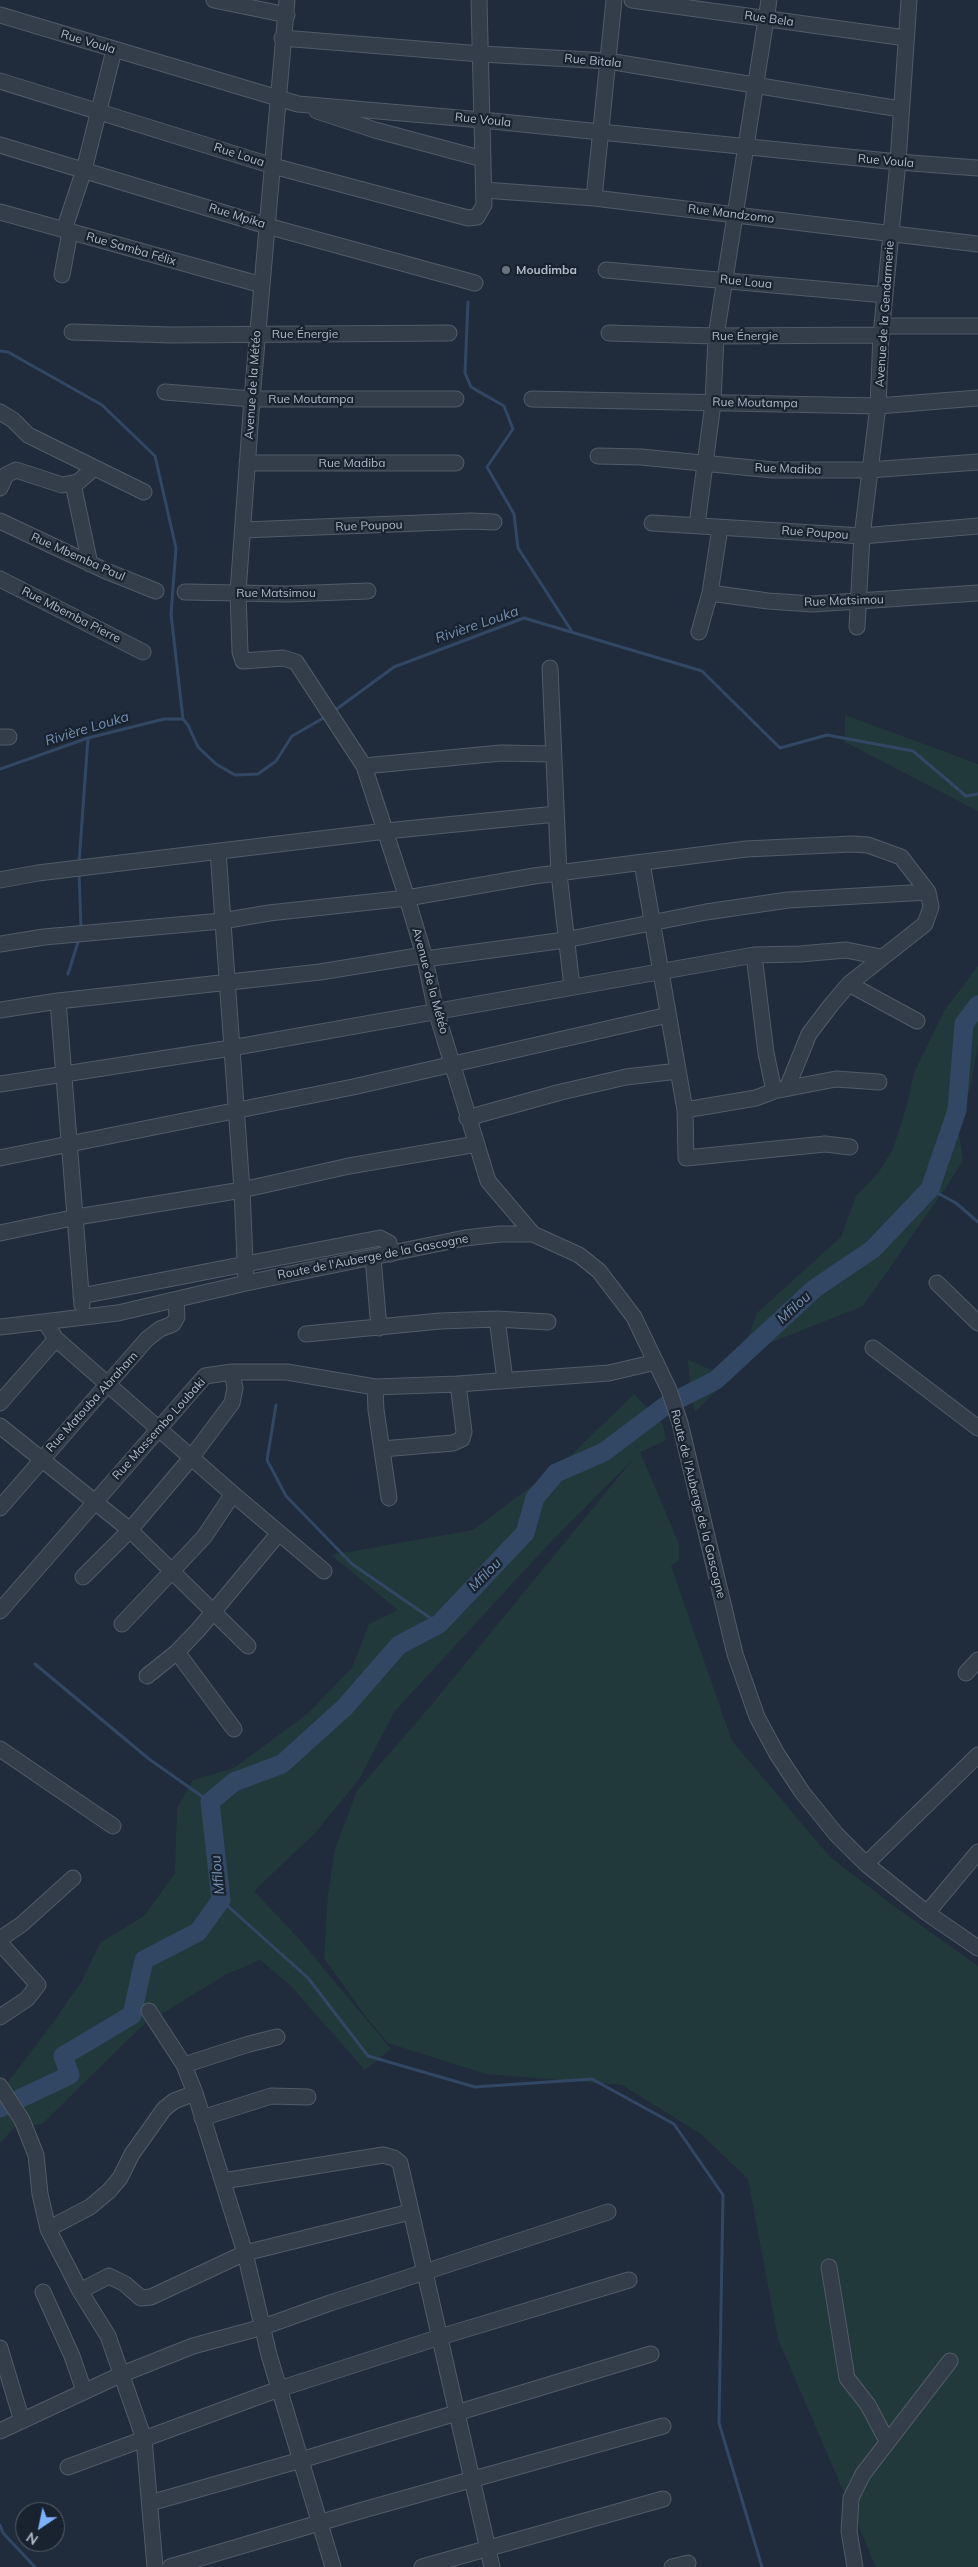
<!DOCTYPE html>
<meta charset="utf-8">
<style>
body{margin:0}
#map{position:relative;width:978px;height:2567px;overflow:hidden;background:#202c3b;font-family:Mulish,sans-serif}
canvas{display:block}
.north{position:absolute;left:15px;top:2502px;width:50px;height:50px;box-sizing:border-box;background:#19232f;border:1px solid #555f6c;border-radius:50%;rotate:214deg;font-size:14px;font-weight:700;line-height:20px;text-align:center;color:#aeb8c7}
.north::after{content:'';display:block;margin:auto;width:18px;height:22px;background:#7cb1fe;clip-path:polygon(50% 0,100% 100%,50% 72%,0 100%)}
</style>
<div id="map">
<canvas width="978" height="2567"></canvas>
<div class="north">N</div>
</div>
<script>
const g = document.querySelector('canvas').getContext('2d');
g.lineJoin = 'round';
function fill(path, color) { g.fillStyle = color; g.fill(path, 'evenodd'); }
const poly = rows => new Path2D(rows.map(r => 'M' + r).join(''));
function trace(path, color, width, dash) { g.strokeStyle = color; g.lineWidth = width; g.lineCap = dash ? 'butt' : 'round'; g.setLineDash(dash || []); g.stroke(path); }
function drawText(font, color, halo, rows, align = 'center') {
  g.font = font + ' Mulish,sans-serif'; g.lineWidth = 4.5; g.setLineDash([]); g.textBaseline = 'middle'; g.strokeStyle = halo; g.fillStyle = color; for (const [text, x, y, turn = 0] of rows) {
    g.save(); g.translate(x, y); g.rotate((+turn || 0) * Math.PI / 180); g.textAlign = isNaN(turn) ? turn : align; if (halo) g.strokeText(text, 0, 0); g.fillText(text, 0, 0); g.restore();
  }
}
fill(poly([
 [845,715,978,764,978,811,845,742],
 [978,966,978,1045,971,1084,958,1127,963,1160,949,1183,863,1306,760,1347,695,1412,691,1398,688,1360,714,1371,748,1338,757,1313,841,1237,856,1196,879,1172,893,1149,907,1105,914,1073,944,1011],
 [634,1394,663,1425,666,1440,640,1452,679,1544,679,1560,671,1566,732,1741,830,1857,895,1907,978,1966,978,2567,876,2567,778,2339,748,2179,701,2134,622,2085,486,2074,388,2043,366,2017,324,1958,328,1895,335,1849,357,1791,433,1703,635,1457,545,1548,394,1712,360,1778,316,1832,254,1891,300,1940,391,2049,365,2070,289,1984,260,1960,225,1975,142,2026,42,2124,14,2127,0,2144,0,2080,8,2082,55,2020,83,1979,100,1943,144,1916,175,1873,177,1808,193,1780,234,1768,307,1714,352,1668,369,1624,398,1610,331,1555,473,1530,564,1462]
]), '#22393c');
trace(poly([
 [468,302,465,373,471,387,504,406,513,429,487,467,514,514,518,548,571,630],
 [0,351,8,352,102,405,155,456,176,548,171,614,183,719],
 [334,711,394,667,524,618,702,671,780,748,827,735,913,751,966,796,978,794],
 [0,769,88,738,164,719,183,719,188,725,198,747,216,764,235,775,258,774,276,761,292,736,327,716],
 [79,863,88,738],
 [79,872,81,928],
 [68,974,79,939],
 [930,1189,956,1203,978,1222],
 [276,1405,267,1460,286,1496,352,1564,439,1624],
 [35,1664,149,1759,210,1802],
 [221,1900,308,1978,368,2056,475,2087,592,2079,674,2124,723,2195,719,2423,762,2567],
 [0,2525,3,2533,35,2567]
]), '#324763', 3);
trace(poly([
 [0,2108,70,2075,63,2056,132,2015,144,1960,198,1932,221,1900,210,1802,234,1782,282,1764,345,1707,399,1645,439,1624,525,1533,535,1498,556,1473,604,1452,665,1406,716,1380,814,1289,873,1249,930,1189,957,1110,964,1024,978,1005]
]), '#324763', 19);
const minor = poly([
 [214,0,287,15],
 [287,0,252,399,238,592,240,652,243,661,283,658,296,662,364,766,407,898,424,955,436,1011,488,1181,533,1234],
 [632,0,906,38],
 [0,15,298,104,482,120,898,162,978,168],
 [282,38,481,54,608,61,900,109],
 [0,81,273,166,468,218,477,217,484,205,479,0],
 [317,111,375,130,483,159],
 [0,145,267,226,475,283],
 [484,190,594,198,978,244],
 [594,198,614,0],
 [0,212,262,285],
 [64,230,84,170,114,50],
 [606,270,885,295],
 [62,275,70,232],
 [882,326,978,326],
 [72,332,171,335,449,333],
 [609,333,716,336,881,335],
 [165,392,252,399,456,399],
 [532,399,878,406,978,398],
 [0,412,13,420,28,435,144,492],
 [598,456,641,457,773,470,869,470,978,462],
 [247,463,456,463],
 [73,484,90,564],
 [0,488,6,475,16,470,62,485,78,482,93,469],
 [0,521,106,571,156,591],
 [652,523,862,536,978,526],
 [697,525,713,403,716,336,769,0],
 [243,530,471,521,494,522],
 [0,579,143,652],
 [185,592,288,594,368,591],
 [710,593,768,601,813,604,978,593],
 [857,627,862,536,878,406,881,335,898,162,909,0],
 [699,632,710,593,720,528],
 [550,668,559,874,572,987],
 [0,737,9,737],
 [364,766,501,753,553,754],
 [218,851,242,1190,246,1283],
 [642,863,685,1110,686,1158,825,1144,850,1147],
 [0,880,38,873,386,831,556,814],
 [0,944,44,937,222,921,269,913,407,898,534,876,746,849,852,844,868,845,901,857,928,892,931,907,925,924,849,984,831,1005,809,1034,787,1088],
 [425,959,565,940,706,912,788,900,928,892],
 [849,984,917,1021],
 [58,1001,82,1305],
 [0,1010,58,1001,320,972,424,955],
 [0,1084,231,1048,754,955,800,954,846,950,881,957],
 [779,1090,836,1079,879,1082],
 [685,1110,756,1098,774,1091,766,1053,754,955],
 [467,1118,561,1092,626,1077,678,1071],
 [0,1158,353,1087,668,1015],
 [0,1233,77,1217,242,1190,349,1166,477,1144],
 [373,1258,379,1328],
 [937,1283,978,1323],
 [81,1296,380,1238,389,1243,391,1254],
 [497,1319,505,1380],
 [45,1322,56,1339,233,1494,324,1571],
 [0,1327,118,1313,246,1283,465,1238,500,1234,533,1234,579,1255,599,1271,634,1317,669,1390,680,1423,735,1654,757,1717,777,1754,802,1792,836,1834,866,1864,927,1913,978,1948],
 [306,1334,440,1321,497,1319,548,1322],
 [873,1348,978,1428],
 [0,1403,56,1339],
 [0,1426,130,1530,248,1646],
 [382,1449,453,1443,462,1439,464,1432,458,1384],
 [389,1498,376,1410,375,1387,458,1384,609,1373,656,1362],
 [0,1508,147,1339,160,1329,173,1324,177,1317,176,1300],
 [83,1577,130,1530,191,1458,232,1403,235,1388,232,1372],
 [0,1611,205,1376,232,1372,287,1372,375,1387],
 [122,1624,204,1537,233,1494],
 [177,1652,234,1729],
 [966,1673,978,1660],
 [147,1676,177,1652,199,1629,279,1533],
 [0,1749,113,1826],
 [866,1864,978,1755],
 [927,1913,978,1852],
 [0,1939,22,1924,73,1878],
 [0,1943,38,1985,27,1999,0,2017],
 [149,2011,184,2065,195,2093,245,2253,269,2355,333,2567],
 [184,2065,249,2044,277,2037],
 [0,2086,22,2120,36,2155,40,2194,48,2229,80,2291,108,2336,144,2439,155,2567],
 [202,2118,271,2096,308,2097],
 [223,2181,383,2155,394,2158,400,2163,492,2567],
 [48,2229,90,2207,109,2191,120,2178,132,2154,164,2109,174,2101,195,2093],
 [829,2267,847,2378,868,2405,887,2441],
 [80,2291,109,2276,125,2284,141,2298,151,2297,245,2253,410,2212],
 [43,2292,72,2356,84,2391],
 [0,2348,22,2421],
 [0,2431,120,2375,193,2346,263,2327,330,2303,608,2212],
 [68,2467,279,2389,440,2337,629,2280],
 [150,2503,301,2460,651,2354],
 [170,2567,363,2510,663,2426],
 [422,2567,663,2499],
 [672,2567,688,2563],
 [855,2567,849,2531,851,2498,863,2474,950,2361]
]);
trace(minor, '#515b68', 17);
trace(minor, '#343e4b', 15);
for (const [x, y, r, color] of [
 [506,270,5,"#6b7280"]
]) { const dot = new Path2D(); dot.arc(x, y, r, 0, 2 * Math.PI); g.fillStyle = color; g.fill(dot); trace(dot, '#19232f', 2); }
drawText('12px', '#aeb8c7', '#19232f', [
 ["Rue Bela",769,19,8],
 ["Rue Voula",88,42,17],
 ["Rue Bitala",593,61,5],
 ["Rue Voula",483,120,6],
 ["Rue Loua",239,155,18],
 ["Rue Voula",886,161,5],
 ["Rue Mandzomo",731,214,7],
 ["Rue Mpika",237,216,17],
 ["Rue Samba Félix",131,249,16],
 ["Rue Loua",746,282,6],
 ["Avenue de la Gendarmerie",885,314,-86],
 ["Rue Énergie",305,334],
 ["Rue Énergie",745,336],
 ["Avenue de la Météo",253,385,-86],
 ["Rue Moutampa",311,399],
 ["Rue Moutampa",755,403,1],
 ["Rue Madiba",352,463],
 ["Rue Madiba",788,469,2],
 ["Rue Poupou",369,526,-2],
 ["Rue Poupou",815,533,4],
 ["Rue Mbemba Paul",78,557,24],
 ["Rue Matsimou",276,593],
 ["Rue Matsimou",844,601,-2],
 ["Rue Mbemba Pierre",71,615,27],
 ["Avenue de la Météo",430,981,75],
 ["Route de l'Auberge de la Gascogne",373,1257,-11],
 ["Rue Matouba Abraham",92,1402,-48],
 ["Rue Massembo Loubaki",159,1429,-48],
 ["Route de l'Auberge de la Gascogne",698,1504,76]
]);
drawText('bold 12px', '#aeb8c7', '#19232f', [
 ["Moudimba",516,270]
], 'left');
drawText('italic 14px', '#748fb2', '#19232f', [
 ["Rivière Louka",477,625,-19],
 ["Rivière Louka",87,729,-17],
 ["Mfilou",794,1308,-43],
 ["Mfilou",485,1575,-46],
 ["Mfilou",218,1875,-96]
]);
</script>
